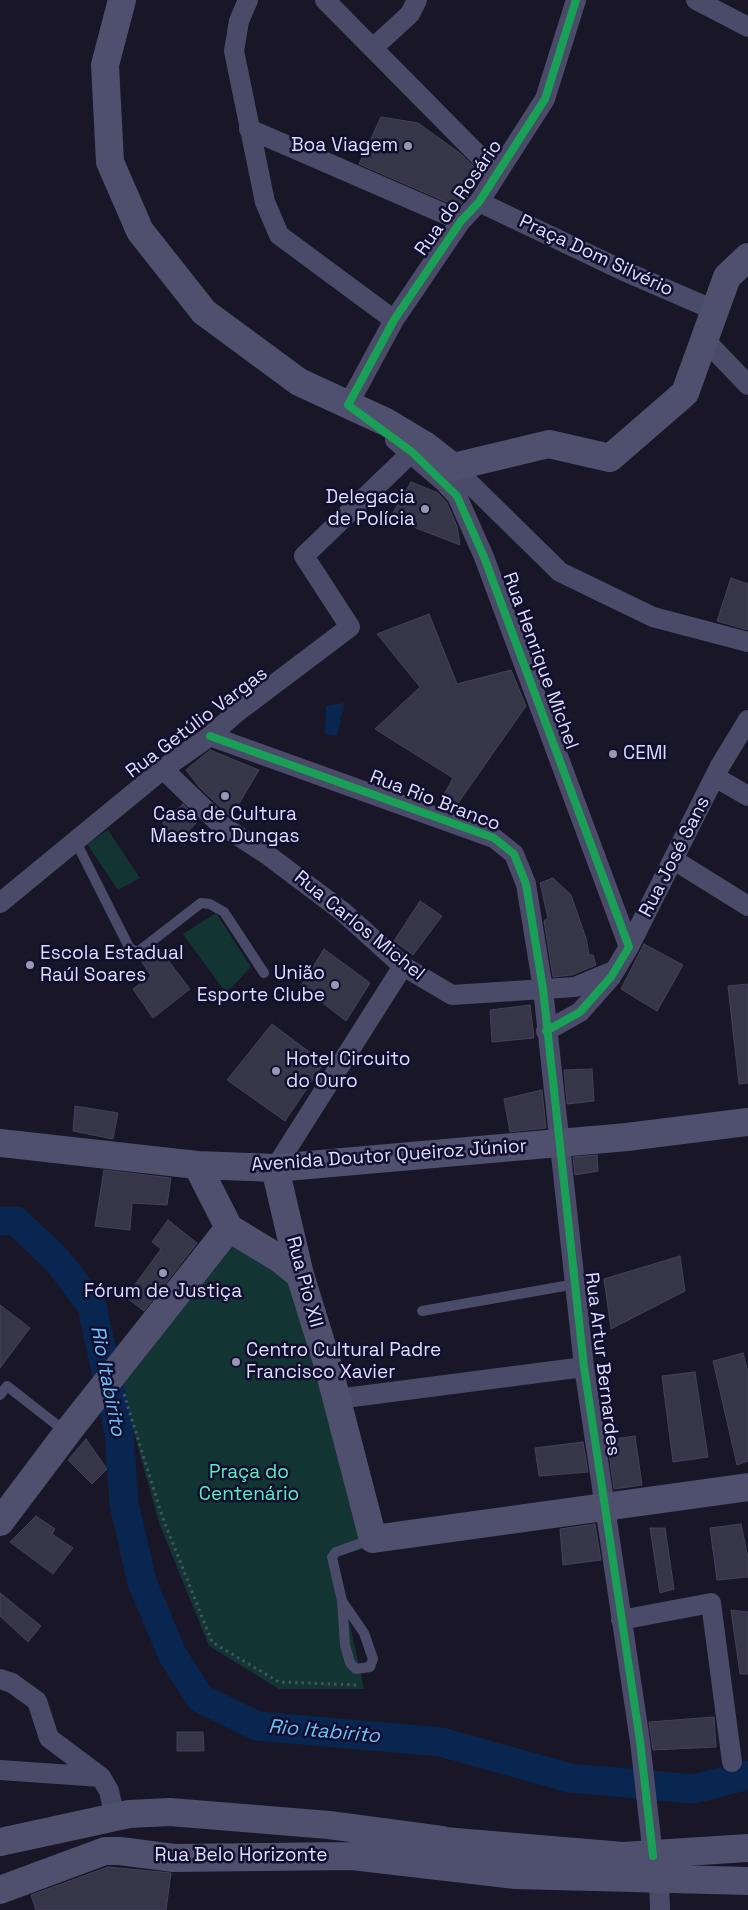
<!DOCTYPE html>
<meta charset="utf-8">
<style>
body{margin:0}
canvas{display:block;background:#181627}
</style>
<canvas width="748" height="1910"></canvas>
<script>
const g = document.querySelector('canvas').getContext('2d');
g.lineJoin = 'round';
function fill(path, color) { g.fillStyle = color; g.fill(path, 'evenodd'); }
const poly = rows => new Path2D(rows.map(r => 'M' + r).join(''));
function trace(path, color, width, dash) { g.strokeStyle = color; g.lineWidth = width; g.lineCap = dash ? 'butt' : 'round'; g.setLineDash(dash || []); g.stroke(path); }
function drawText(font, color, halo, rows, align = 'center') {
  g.font = font + ' "Space Grotesk",sans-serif'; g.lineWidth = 5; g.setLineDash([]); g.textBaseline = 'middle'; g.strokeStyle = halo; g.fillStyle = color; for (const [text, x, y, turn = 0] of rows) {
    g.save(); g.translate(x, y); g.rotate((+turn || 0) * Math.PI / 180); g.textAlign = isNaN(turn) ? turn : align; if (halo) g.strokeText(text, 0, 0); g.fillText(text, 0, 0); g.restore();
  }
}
fill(poly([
 [108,830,140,878,118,890,87,844],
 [216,913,251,967,226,993,183,934],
 [234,1242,292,1285,369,1547,335,1557,364,1689,279,1689,209,1646,159,1523,121,1385]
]), '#123433');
fill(poly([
 [344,703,337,736,325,734,326,706]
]), '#092650');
trace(poly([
 [0,1221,16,1221,58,1261,92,1306,119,1432,124,1504,142,1582,172,1654,200,1698,257,1726,441,1742,570,1778,694,1789,748,1775]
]), '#092650', 29);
const building = poly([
 [381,117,418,123,461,154,480,173,467,198,458,207,359,164,381,117],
 [411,482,438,493,447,503,457,526,460,545,390,518,411,482],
 [731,578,748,584,748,630,717,621,731,578],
 [429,614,457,684,511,670,526,706,456,806,442,798,453,778,375,729,420,687,377,634,429,614],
 [210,750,259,770,231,817,200,788,186,770,210,750],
 [183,804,199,820,177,843,162,822,183,804],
 [553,878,571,895,586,938,589,955,593,955,596,965,572,975,553,977,544,921,548,918,540,883,553,878],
 [420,901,442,916,413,955,394,941,420,901],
 [644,944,683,965,657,1011,621,989,644,944],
 [157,946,190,989,153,1018,133,989,151,976,140,959,157,946],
 [324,949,370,983,346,1021,301,986,324,949],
 [748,984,748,1083,739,1084,728,986,748,984],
 [530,1005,534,1038,492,1042,490,1010,530,1005],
 [272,1024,324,1063,285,1121,227,1080,272,1024],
 [592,1069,594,1101,567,1104,564,1070,592,1069],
 [542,1090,546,1128,510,1132,504,1099,542,1090],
 [75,1106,118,1113,113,1139,73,1131,75,1106],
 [597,1155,598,1171,575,1175,573,1157,597,1155],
 [104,1170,171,1178,167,1205,132,1203,130,1230,95,1226,104,1170],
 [168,1220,197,1243,144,1311,126,1297,161,1249,152,1242,168,1220],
 [680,1256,685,1291,611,1329,604,1279,680,1256],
 [0,1305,30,1328,0,1368,0,1305],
 [743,1353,748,1372,748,1461,737,1465,713,1361,743,1353],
 [695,1372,708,1457,673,1462,662,1376,695,1372],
 [635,1436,642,1485,614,1489,607,1440,635,1436],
 [86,1439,107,1469,92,1484,68,1460,86,1439],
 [583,1442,588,1472,539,1476,535,1448,583,1442],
 [36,1516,55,1529,52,1534,73,1548,53,1574,10,1542,36,1516],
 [595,1524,601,1560,563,1565,560,1529,595,1524],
 [741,1524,748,1558,748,1577,717,1580,710,1528,741,1524],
 [650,1528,665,1528,674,1589,660,1593,650,1528],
 [0,1593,41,1626,28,1642,0,1616,0,1593],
 [731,1610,748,1612,748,1674,740,1674,731,1610],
 [714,1717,716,1747,653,1750,649,1722,714,1717],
 [177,1732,203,1732,204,1751,177,1751,177,1732],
 [108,1867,171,1873,166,1910,36,1910,31,1895,108,1867]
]);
fill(building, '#373548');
trace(building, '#44415a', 1);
trace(poly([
 [124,1394,162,1516,212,1642,279,1682,359,1685]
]), '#435364', 3, [2.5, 4]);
trace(poly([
 [75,840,129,947,134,951,139,951,201,903,210,904,224,912,264,973],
 [422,1311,576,1284],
 [0,1395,7,1386,66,1432],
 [342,1601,364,1633,373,1659,370,1667,356,1669,350,1663,345,1645,342,1601,332,1557,336,1552,373,1539]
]), '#4a4b68', 10);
trace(poly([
 [248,0,239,21,234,51,265,202,279,235,394,320],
 [325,0,497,174],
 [696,0,748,27],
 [373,48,410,14,417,0],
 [249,129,461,221],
 [479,202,624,271,714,310],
 [704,339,748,385],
 [358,412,348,405,394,320,461,221,479,202,545,99,576,0],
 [395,440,444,482,457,496,484,557,629,947,611,977,580,1012,546,1031],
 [453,467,560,572,653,617,748,642],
 [210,736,494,838,514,854,526,884,543,989,584,1367,640,1741,653,1856],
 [163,769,220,824,269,856,342,911,403,966,452,995,575,987,611,972],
 [715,777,748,796],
 [674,860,748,906],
 [0,903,163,769,210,736,236,713,350,627,304,556,412,452],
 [629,947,720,766,748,720],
 [275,1168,403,966],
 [337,1399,584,1367],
 [621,1620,711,1603,732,1762],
 [0,1679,12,1683,37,1701,49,1738,101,1777,109,1791,112,1804],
 [0,1770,101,1777],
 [659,1880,660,1910]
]), '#4a4b68', 20);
trace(poly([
 [122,0,105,65,110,162,140,231,204,312,299,382,386,422,426,446,453,467,549,444,610,458,685,393,727,277,748,257],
 [0,1143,197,1165,275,1168,627,1137,748,1122],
 [197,1165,229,1228],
 [275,1168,300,1275,327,1362,373,1539,748,1487],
 [229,1228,280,1259,300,1275],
 [0,1522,73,1425,229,1228],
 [444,1841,623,1856,748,1848],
 [0,1842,129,1814,170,1812,329,1825,442,1840,485,1869],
 [0,1890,105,1851,120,1851,174,1858,352,1856,516,1875,748,1881]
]), '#4f4f6e', 28);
trace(poly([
 [210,736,494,838,514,854,526,884,543,989,584,1367,640,1741,653,1856],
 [546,1031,580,1012,611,977,629,947,484,557,457,496,412,452,348,405,394,320,461,221,479,202,545,99,576,0]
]), '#1a9f57', 8);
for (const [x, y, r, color] of [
 [408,146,5,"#9997b3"],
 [425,509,5,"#9997b3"],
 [613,754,5,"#9997b3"],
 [225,796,5,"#9997b3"],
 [30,965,5,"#9997b3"],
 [335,985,5,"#9997b3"],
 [276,1071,5,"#9997b3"],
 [163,1273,5,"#9997b3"],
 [236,1362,5,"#9997b3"]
]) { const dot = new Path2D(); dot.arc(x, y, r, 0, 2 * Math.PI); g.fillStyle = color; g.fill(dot); trace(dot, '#120f2e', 2); }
drawText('19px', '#dedcff', '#120f2e', [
 ["Boa Viagem",398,146,"right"],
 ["Delegacia",415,498,"right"],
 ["de Polícia",415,520,"right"],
 ["CEMI",623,754],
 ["Casa de Cultura",225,815,"center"],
 ["Maestro Dungas",225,837,"center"],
 ["Escola Estadual",40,954],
 ["Raúl Soares",40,976],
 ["União",325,974,"right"],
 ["Esporte Clube",325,996,"right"],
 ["Hotel Circuito",286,1060],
 ["do Ouro",286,1082],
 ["Fórum de Justiça",163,1292,"center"],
 ["Centro Cultural Padre",246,1351],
 ["Francisco Xavier",246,1373]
], 'left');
drawText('19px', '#dedcff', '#120f2e', [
 ["Rua do Rosário",459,198,-55],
 ["Praça Dom Silvério",596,256,25],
 ["Rua Henrique Michel",540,661,70],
 ["Rua Getúlio Vargas",197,723,-37],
 ["Rua Rio Branco",435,801,21],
 ["Rua José Sans",675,857,-63],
 ["Rua Carlos Michel",359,926,39],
 ["Avenida Doutor Queiroz Júnior",389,1156,-4],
 ["Rua Pio XII",304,1282,75],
 ["Rua Artur Bernardes",602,1364,83],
 ["Rua Belo Horizonte",241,1856]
]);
drawText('19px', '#5aedc0', '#120f2e', [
 ["Praça do",249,1473],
 ["Centenário",249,1495]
]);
drawText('italic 20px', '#6ac2ff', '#120f2e', [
 ["Rio Itabirito",107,1381,79],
 ["Rio Itabirito",324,1732,5]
]);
</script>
